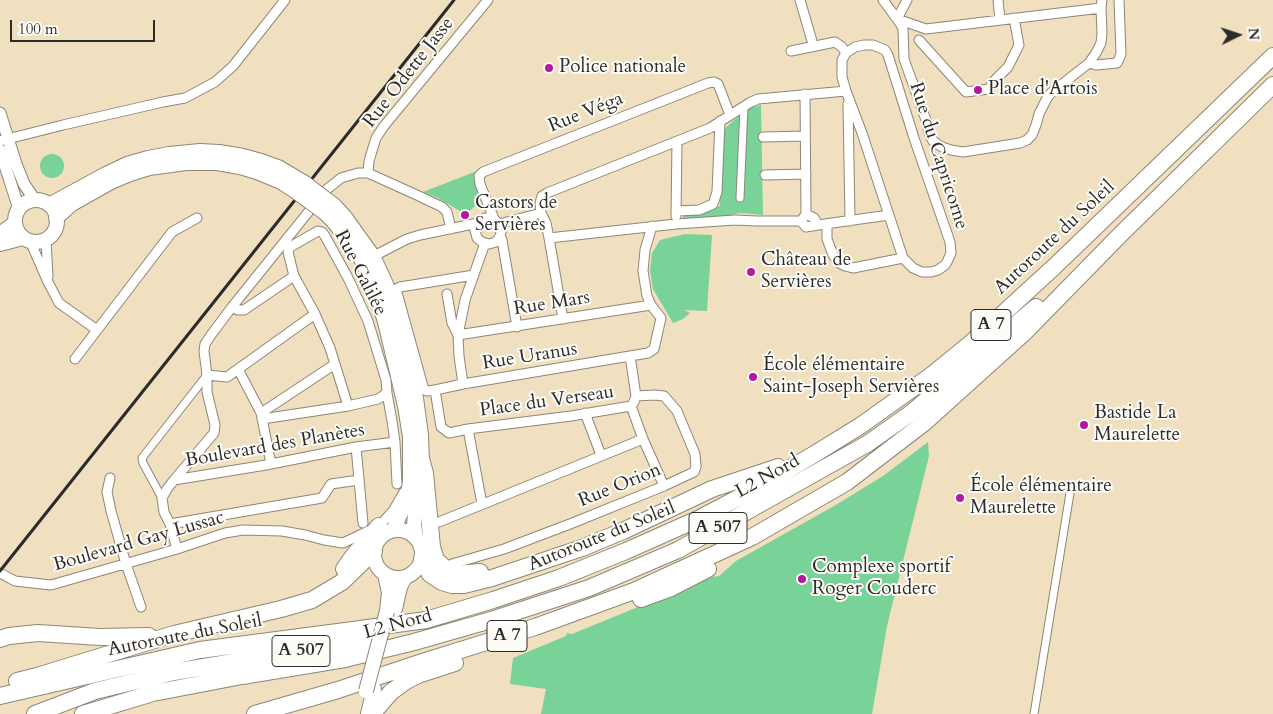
<!DOCTYPE html>
<meta charset="utf-8">
<style>
body{margin:0}
#map{position:relative;width:1273px;height:714px;overflow:hidden;background:#f0e0c0;font-family:Cardo,serif}
canvas{display:block}
.north{position:absolute;left:1213px;top:10px;width:50px;height:50px;-webkit-text-stroke:4px #fdfcf7;paint-order:stroke;rotate:86deg;font-size:14px;font-weight:700;line-height:20px;text-align:center;color:#2b2b2b}
.north::after{content:'';display:block;margin:auto;width:18px;height:22px;background:#2b2b2b;clip-path:polygon(50% 0,100% 100%,50% 72%,0 100%)}
.scale{position:absolute;left:10px;top:20px;width:145px;height:22px;box-sizing:border-box;border:2px solid #2b2b2b;border-top:0;padding-left:6px;font-size:15px;line-height:18px;white-space:nowrap;color:#2b2b2b;-webkit-text-stroke:4px #fdfcf7;paint-order:stroke}
</style>
<div id="map">
<canvas width="1273" height="714"></canvas>
<div class="north">N</div>
<div class="scale">100 m</div>
</div>
<script>
const g = document.querySelector('canvas').getContext('2d');
g.lineJoin = 'round';
function fill(path, color) { g.fillStyle = color; g.fill(path, 'evenodd'); }
const poly = rows => new Path2D(rows.map(r => 'M' + r).join(''));
function trace(path, color, width, dash) { g.strokeStyle = color; g.lineWidth = width; g.lineCap = dash ? 'butt' : 'round'; g.setLineDash(dash || []); g.stroke(path); }
function drawText(font, color, halo, rows, align = 'center') {
  g.font = font + ' Cardo,serif'; g.lineWidth = 4; g.setLineDash([]); g.textBaseline = 'middle'; g.strokeStyle = halo; g.fillStyle = color; for (const [text, x, y, turn = 0] of rows) {
    g.save(); g.translate(x, y); g.rotate((+turn || 0) * Math.PI / 180); g.textAlign = isNaN(turn) ? turn : align; if (halo) g.strokeText(text, 0, 0); g.fillText(text, 0, 0); g.restore();
  }
}
fill(poly([
 [761,105,763,215,740,213,720,217,683,218,684,214,701,211,720,206,723,130,739,116,753,107],
 '40 166a12 12 0 1 1 24 0a12 12 0 1 1-24 0Z',
 [477,171,475,175,483,199,467,213,463,213,438,198,423,192],
 [685,234,712,235,707,311,684,310,690,313,683,319,673,323,653,289,650,271,652,253,660,240],
 [928,442,929,456,887,626,872,714,541,714,546,689,510,684,513,658,566,636,567,633,572,634,699,582,712,577,719,576,736,561,834,506,883,476]
]), '#79d297');
const pedestrian = poly([
 [740,198,744,106],
 [162,498,143,463,142,458,207,375],
 [1034,714,1071,487]
]);
const minor = poly([
 [800,0,812,41],
 [883,0,900,23,903,29,904,59,926,120,929,133,933,141,942,147,951,150,963,152,1020,143,1027,140,1032,135,1036,125,1039,114,1047,98,1052,92,1089,63,1096,53,1101,43,1102,33,1101,8,1102,0],
 [907,0,897,19,926,29,1101,8],
 [998,0,1000,20],
 [919,40,966,92,989,89,994,81,1008,67,1019,45,1014,18],
 [864,45,873,45,885,50,888,55,914,138,950,242,951,253,947,262,945,265,938,270,931,272,922,272,913,268,903,258,862,133,846,91,842,77,842,60,846,53,855,47,864,45],
 [791,51,835,42,842,47,846,53],
 [1089,63,1096,65,1117,63,1119,59,1121,54,1119,0],
 [848,104,850,221],
 [763,137,805,136],
 [0,141,63,125,163,102,185,98,215,82,233,66,285,0],
 [368,173,369,161,372,151,376,138,384,126,488,0],
 [765,175,806,174],
 [677,211,699,210,713,204,717,192,720,121],
 [806,214,814,218,818,225,889,215],
 [676,216,677,141],
 [494,219,485,218,478,223,475,230,477,238,482,242,489,244,496,242,500,236,501,232,499,224,494,219,480,184,479,176,483,172,708,83,714,82,718,84,730,115],
 [801,221,806,214,805,94],
 [499,224,541,213],
 [827,224,827,239,833,255,839,263,845,266,853,268,903,258],
 [500,236,502,240,517,327],
 [549,238,676,224,735,220,757,221,801,221,806,227,818,225],
 [46,239,48,277],
 [30,241,48,282,59,303,97,330],
 [370,258,407,239,420,235,478,223],
 [474,275,400,287,396,289,424,390,427,391,435,390,441,427,449,433,468,429,482,504],
 [294,276,315,314,330,348,348,406],
 [447,294,452,323,458,335,651,305],
 [232,307,326,190,341,178,358,173,368,173,419,196,442,207,447,212,451,229],
 [563,319,549,238,546,223,541,213,540,203,542,196,547,193,710,128,751,102,758,99,846,91],
 [75,359,172,232,197,218],
 [238,369,261,413,271,464],
 [207,375,227,377,315,314],
 [463,384,459,356,458,335,465,300,485,243],
 [435,390,463,384,630,356],
 [261,413,335,364],
 [585,413,601,455],
 [262,419,348,406,378,399,387,393],
 [468,429,571,416,631,406],
 [643,439,664,486],
 [356,447,363,523],
 [110,478,107,492,111,511,126,564,141,607],
 [174,480,214,433,215,425,207,392,207,375,204,351,205,344,211,335,232,307,238,310,244,310,294,276,288,252,290,247,318,231,322,232,325,236,348,278,368,321,386,380,387,393,392,421,395,442,397,484],
 [439,522,643,439,631,406,634,402,636,396,630,356,648,353,654,349,661,318,651,305,647,296,643,271,645,250,652,226],
 [170,524,322,498,331,484,359,480],
 [177,549,170,524,164,512,162,498,167,489,174,480,266,465,356,447,395,442],
 [452,564,504,549,570,524,664,486,694,472,696,467,695,454,677,411,664,396,655,395,636,396],
 [0,573,15,581,51,585,177,549,225,533,243,530,282,531,305,535,324,540,343,543,379,526,393,511,404,492]
]);
const tertiary = poly([
 [0,113,16,164,24,184,35,200],
 [0,150,19,209]
]);
const primary = poly([
 '15 221a21 21 0 1 1 42 0a21 21 0 1 1-42 0Z',
 [49,205,106,174,127,164,148,158,169,154,200,151,219,152,243,156,261,161],
 [345,217,373,256,386,284,392,302,416,398,421,435,422,462,415,513,414,525,416,538],
 [56,218,72,204,113,181,130,174,149,168,186,163,217,163,240,167,257,172],
 [333,221,358,253,372,280,385,322,405,406,410,437,410,481,408,495,404,506,393,530],
 [0,234,15,223],
 [0,244,23,238],
 '374 554a24 24 0 1 1 48 0a24 24 0 1 1-48 0Z',
 [385,574,389,593,387,611],
 [395,609,400,587,405,577],
 [368,714,374,689]
]);
const motorway = poly([
 [422,462,425,473,432,547,436,560,447,570,457,574,480,572],
 [422,559,430,574,442,582,452,585,464,585,492,578,582,548,623,531,712,489,778,467],
 [344,569,354,555,379,526],
 [641,599,671,588,708,569],
 [0,639,9,636,38,633,100,637,149,636],
 [17,681,37,676,174,634,281,609,312,600,342,582,374,551],
 [0,696,200,650,353,630,426,620,493,600,559,578,626,551,698,519,757,488,813,455,860,426,933,374,971,343,1055,266,1273,56],
 [35,714,95,691,174,672,353,642,376,635],
 [83,714,153,693,242,676,345,659,414,642,491,620,589,588,678,550,867,444,911,413,1036,307],
 [255,714,338,690,422,662,535,627,634,591,752,537,847,482,924,423,1026,331,1121,234,1273,85],
 [372,714,391,692,406,681,418,675,455,663]
]);
trace(pedestrian, '#8e8676', 9);
trace(minor, '#8e8676', 11);
trace(tertiary, '#8e8676', 13);
trace(primary, '#8e8676', 16);
trace(motorway, '#8e8676', 18);
trace(pedestrian, '#fff', 7);
trace(minor, '#fff', 9);
trace(tertiary, '#fff', 11);
trace(primary, '#fff', 14);
trace(motorway, '#fff', 16);
trace(poly([
 [0,571,454,0]
]), '#2b2b2b', 3);
const primaryBridge = poly([
 [261,161,278,167,305,183,334,205,345,217],
 [257,172,281,182,295,191,325,213,333,221],
 [366,691,387,611]
]);
trace(primaryBridge, '#8e8676', 16, []);
trace(primaryBridge, '#fff', 14);
for (const [x, y, r, color] of [
 [549,68,5,"#b5179e"],
 [978,90,5,"#b5179e"],
 [465,215,5,"#b5179e"],
 [751,272,5,"#b5179e"],
 [753,377,5,"#b5179e"],
 [1084,425,5,"#b5179e"],
 [960,498,5,"#b5179e"],
 [802,579,5,"#b5179e"]
]) { const dot = new Path2D(); dot.arc(x, y, r, 0, 2 * Math.PI); g.fillStyle = color; g.fill(dot); trace(dot, '#fdfcf7', 2); }
for (const [x, y, w] of [
 [991,325,40],
 [718,528,58],
 [507,636,40],
 [301,651,58]
]) { const box = new Path2D(); box.roundRect(x - w / 2, y - 15.5, w, 31, 4); g.fillStyle = '#fdfcf7'; g.fill(box); trace(box, '#2b2b2b', 1); }
drawText('bold 18px', '#2b2b2b', null, [
 ["A 7",991,325],
 ["A 507",718,528],
 ["A 7",507,636],
 ["A 507",301,651]
]);
drawText('19px', '#2b2b2b', '#fdfcf7', [
 ["Police nationale",559,68],
 ["Place d'Artois",988,90],
 ["Castors de",475,204],
 ["Servières",475,226],
 ["Château de",761,261],
 ["Servières",761,283],
 ["École élémentaire",763,366],
 ["Saint-Joseph Servières",763,388],
 ["Bastide La",1094,414],
 ["Maurelette",1094,436],
 ["École élémentaire",970,487],
 ["Maurelette",970,509],
 ["Complexe sportif",812,568],
 ["Roger Couderc",812,590]
], 'left');
drawText('19px', '#2b2b2b', '#fdfcf7', [
 ["Rue Odette Jasse",409,73,-52],
 ["Rue Véga",586,113,-22],
 ["Rue du Capricorne",938,156,72],
 ["Autoroute du Soleil",1055,238,-43],
 ["Rue Galilée",360,273,63],
 ["Rue Mars",552,304,-9],
 ["Rue Uranus",530,357,-9],
 ["Place du Verseau",547,402,-8],
 ["Boulevard des Planètes",275,446,-10],
 ["L2 Nord",768,477,-29],
 ["Rue Orion",620,486,-22],
 ["Autoroute du Soleil",602,537,-22],
 ["Boulevard Gay Lussac",139,542,-16],
 ["L2 Nord",398,625,-15],
 ["Autoroute du Soleil",185,636,-11]
]);
</script>
